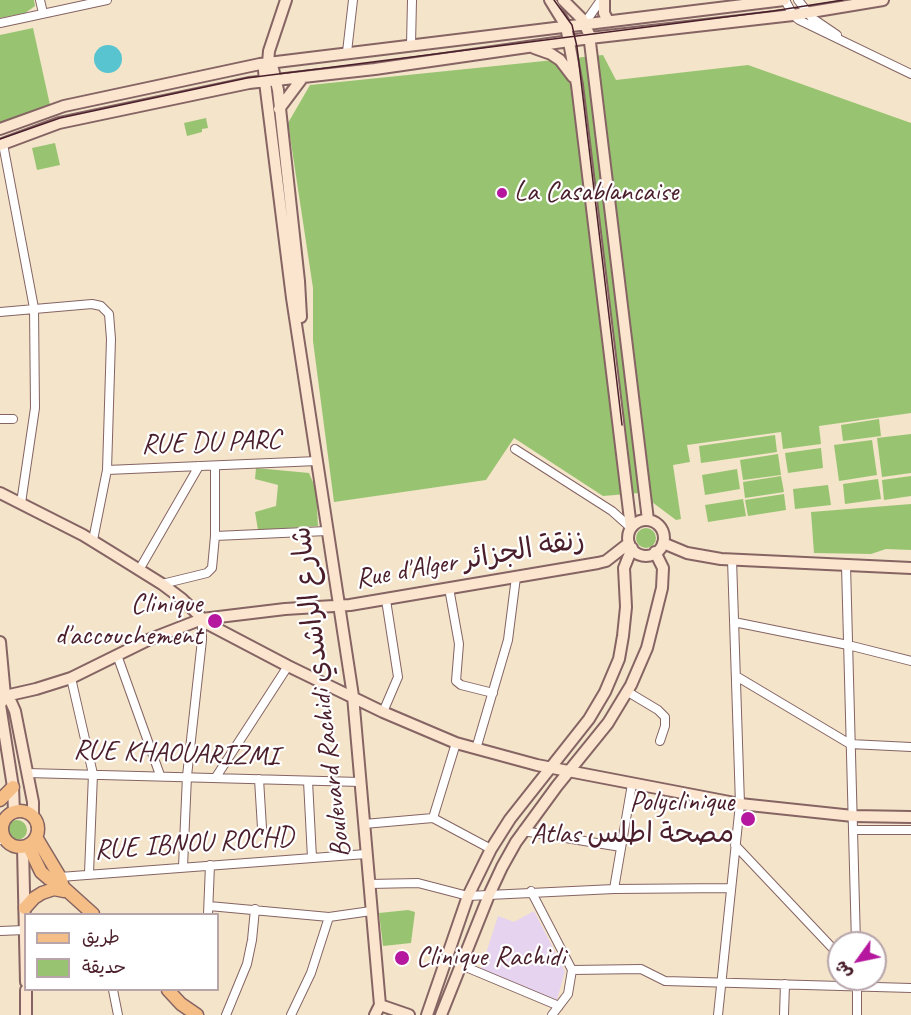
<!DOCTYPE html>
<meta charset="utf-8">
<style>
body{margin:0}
#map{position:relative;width:911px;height:1015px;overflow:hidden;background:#f3e4ca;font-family:Caveat,"Playpen Sans Arabic",sans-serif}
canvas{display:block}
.legend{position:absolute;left:24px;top:913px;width:195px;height:78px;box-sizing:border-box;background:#fff;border:2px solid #b7a5aa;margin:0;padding:8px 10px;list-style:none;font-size:18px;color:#4a1f2b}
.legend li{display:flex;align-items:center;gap:12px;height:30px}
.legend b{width:30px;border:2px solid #b7a5aa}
.north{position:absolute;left:827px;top:931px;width:60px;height:60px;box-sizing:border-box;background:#fff;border:2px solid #b7a5aa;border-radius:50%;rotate:237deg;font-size:16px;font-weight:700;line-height:24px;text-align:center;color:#4a1f2b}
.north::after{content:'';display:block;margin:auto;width:21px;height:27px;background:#b5179e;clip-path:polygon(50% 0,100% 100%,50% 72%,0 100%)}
</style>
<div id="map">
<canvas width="911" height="1015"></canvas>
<ul class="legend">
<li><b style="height:8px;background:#f6be87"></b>طريق</li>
<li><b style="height:16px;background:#98c471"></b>حديقة</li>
</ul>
<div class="north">ش</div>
</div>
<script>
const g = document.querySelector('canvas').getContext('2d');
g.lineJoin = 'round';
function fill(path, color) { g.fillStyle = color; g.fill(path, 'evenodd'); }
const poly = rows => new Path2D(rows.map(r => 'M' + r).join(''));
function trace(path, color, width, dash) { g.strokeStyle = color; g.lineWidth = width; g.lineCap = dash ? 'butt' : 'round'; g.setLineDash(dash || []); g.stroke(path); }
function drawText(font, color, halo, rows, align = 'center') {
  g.font = font + ' Caveat,"Playpen Sans Arabic",sans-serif'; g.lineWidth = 4.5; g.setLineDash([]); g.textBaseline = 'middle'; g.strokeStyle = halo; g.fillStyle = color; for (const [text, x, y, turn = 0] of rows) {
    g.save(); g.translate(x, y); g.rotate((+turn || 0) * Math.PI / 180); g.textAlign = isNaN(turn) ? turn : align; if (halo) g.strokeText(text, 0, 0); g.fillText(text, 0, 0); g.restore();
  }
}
fill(poly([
 [534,911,565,971,557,1000,481,969,498,916,514,922]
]), '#e6d3f0');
fill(poly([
 [0,0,34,0,35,6,25,13,0,18],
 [33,28,50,105,0,125,0,35],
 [603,55,616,80,748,65,911,123,911,413,819,426,821,444,783,449,781,432,687,445,690,462,673,465,681,519,676,520,652,502,651,492,603,496,514,438,486,480,334,502,313,341,313,288,288,123,310,85],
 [206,118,208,128,202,129,202,132,187,136,184,123],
 [55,143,60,165,37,170,32,148],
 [879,419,881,436,843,441,841,425],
 [911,434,911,473,882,477,877,438],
 [775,435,777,452,701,463,699,446],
 [872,440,877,475,839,481,834,445],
 [821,448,823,468,788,473,785,453],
 [778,454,781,475,743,480,740,460],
 [256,468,309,473,316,489,318,526,258,530,255,512,276,506,278,485,255,479],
 [737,469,740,489,705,495,702,475],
 [781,476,784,492,745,498,743,482],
 [911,476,911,496,884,500,882,480],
 [878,479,881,499,845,504,843,484],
 [828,485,831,505,795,509,793,489],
 [784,494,786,510,748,516,745,500],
 [743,499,746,516,708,522,705,505],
 [911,504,911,550,886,549,871,554,814,553,811,512],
 '636 538a10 10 0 1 1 20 0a10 10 0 1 1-20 0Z',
 '7 830a10 10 0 1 1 20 0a10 10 0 1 1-20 0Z',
 [408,910,415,912,411,943,383,946,379,913]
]), '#98c471');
fill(poly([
 '94 59a14 14 0 1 1 28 0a14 14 0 1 1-28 0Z'
]), '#57c4cf');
const street = poly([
 [40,0,43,13],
 [785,0,793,15,799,20,911,74],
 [798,0,812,18,837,35],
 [0,23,107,0],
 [584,24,601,0],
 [411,45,412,0],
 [347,52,353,0],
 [3,144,34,308,35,408,21,503],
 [0,312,92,304,101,306,109,314,111,339,107,470,93,540],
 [0,419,13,419],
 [515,449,612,511,631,528],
 [107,470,317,461],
 [215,536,327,531],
 [846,565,856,943],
 [139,570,199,466],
 [162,584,207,573,212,568,215,536,215,466],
 [449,588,459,644,456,681,461,685,493,693],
 [734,622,848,645,911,661],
 [117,655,160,775],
 [736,676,850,744,911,747],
 [71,678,93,774,89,873],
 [628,692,658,710,665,717,665,726,660,741],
 [383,712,398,677,386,600],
 [476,749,508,640,516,577],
 [27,773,360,782],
 [216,777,288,666],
 [259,779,262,828],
 [308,781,312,858],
 [433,818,456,743],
 [364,824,433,818,491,849],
 [853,830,911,830],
 [523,831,621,847],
 [0,840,4,838],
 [735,845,839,955],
 [183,867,187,776,202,640,202,619],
 [60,877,366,854],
 [369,884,418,883,468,896,614,889,731,888],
 [614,889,632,784],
 [531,891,572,970],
 [209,906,329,917,371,911],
 [208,914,210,865],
 [0,931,25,930],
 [461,965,559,1006],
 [572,970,641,969,665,981,911,988],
 [113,990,118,1015],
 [226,1015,247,964,252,940,255,909],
 [291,1015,311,973,329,917],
 [552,1015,568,994,572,970],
 [718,1015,740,804,732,559],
 [784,1015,785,984],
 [857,1015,857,979]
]);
const secondary = poly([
 [286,0,269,51,268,63,264,70,265,82,292,298,353,696,380,1005,375,1015],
 [550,0,566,26,577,85,631,528],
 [563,0,582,19,589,34,648,520],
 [604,0,604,13,608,21],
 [534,48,551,54,560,60,573,77],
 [268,63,273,69,278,90,299,281,301,317],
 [279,109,303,77],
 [0,129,64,106,260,64,784,0],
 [0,145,59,123,249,83,375,69,590,38,793,15,883,0],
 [0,493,83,535,109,551,162,584,182,599,208,624,288,666,383,712,456,743,537,765,740,804,853,816,911,817],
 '628 538a18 18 0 1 1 36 0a18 18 0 1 1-36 0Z',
 [663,543,687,553,721,559,911,568],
 [0,642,5,696,0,705,13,787,14,812],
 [2,693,11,702,15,711,33,802,33,817],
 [5,696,36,689,71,678,148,640,202,619,285,609,350,605,598,563,606,561,629,543],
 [23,847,26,982],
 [26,990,26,1015],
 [380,1005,409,1015],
 [427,1015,468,896,491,849,510,819,589,719,605,692,619,659,623,636,626,607,624,568,632,548],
 [441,1015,489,895,502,867,516,842,557,786,608,723,631,685,647,648,662,588,663,568,655,552]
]);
const primary = poly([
 [0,800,13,787],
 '2 829a18 18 0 1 1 36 0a18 18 0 1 1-36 0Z',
 [36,837,60,877,63,887],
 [28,845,41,872,48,878,63,887,93,914],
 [25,908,34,898,42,893,54,889,64,891],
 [168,990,181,1004,197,1015]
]);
trace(street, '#856463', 10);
trace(secondary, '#856463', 14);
trace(primary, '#856463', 15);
trace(street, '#fff', 8);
trace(secondary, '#fbe5cf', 10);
trace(primary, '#f6be87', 12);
trace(poly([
 [554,0,572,25,577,47,622,425],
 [0,139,60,118,247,78,773,11,843,0]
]), '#4a1f2b', 1.5);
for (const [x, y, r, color] of [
 [502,193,6,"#b5179e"],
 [215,621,8,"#b5179e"],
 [748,819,8,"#b5179e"],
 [402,958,8,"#b5179e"]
]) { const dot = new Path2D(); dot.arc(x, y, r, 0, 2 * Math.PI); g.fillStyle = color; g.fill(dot); trace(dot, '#fff', 2); }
drawText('28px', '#4a1f2b', '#fff', [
 ["La Casablancaise",514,193],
 ["Clinique",202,605,"right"],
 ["d'accouchement",202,637,"right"],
 ["Polyclinique",734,803,"right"],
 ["Atlas مصحة اطلس",734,835,"right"],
 ["Clinique Rachidi",416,958]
], 'left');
drawText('28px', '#4a1f2b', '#fff', [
 ["RUE DU PARC",211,443,-2],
 ["Rue d'Alger زنقة الجزائر",470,560,-10],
 ["Boulevard Rachidi شارع الراشدي",322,692,-97],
 ["RUE KHAOUARIZMI",176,754,2],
 ["RUE IBNOU ROCHD",194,844,-4]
]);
</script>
